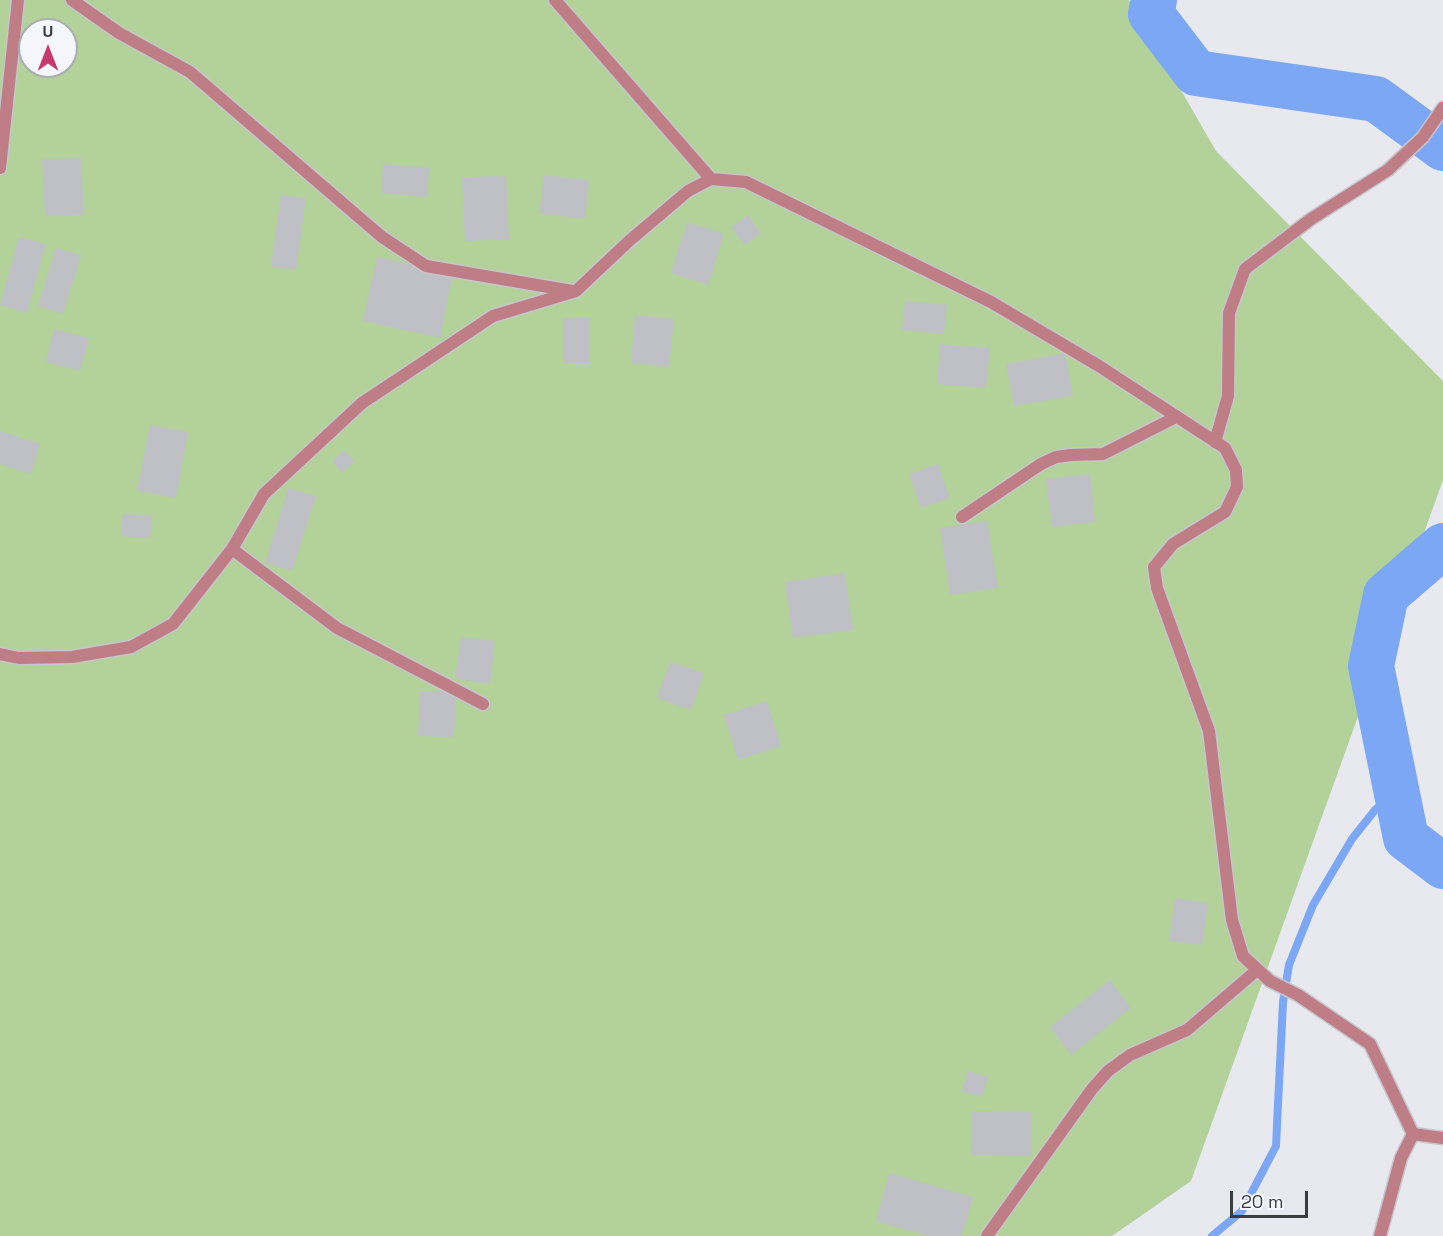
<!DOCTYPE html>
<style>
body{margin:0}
#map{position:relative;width:1443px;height:1236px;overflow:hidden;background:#e7e9ef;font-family:"Space Grotesk",sans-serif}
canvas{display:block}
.north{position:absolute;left:18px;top:18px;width:60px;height:60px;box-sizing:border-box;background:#f4f6fc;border:2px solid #aaacb0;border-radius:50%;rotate:0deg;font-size:16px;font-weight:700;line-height:24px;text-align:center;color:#3b3c3e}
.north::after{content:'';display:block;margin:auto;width:21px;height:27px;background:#c5396b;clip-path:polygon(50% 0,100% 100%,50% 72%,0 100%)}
.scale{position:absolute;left:1230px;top:1191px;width:78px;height:27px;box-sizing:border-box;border:3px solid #3b3c3e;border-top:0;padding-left:8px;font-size:18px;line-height:21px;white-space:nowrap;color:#3b3c3e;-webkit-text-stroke:4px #f4f6fc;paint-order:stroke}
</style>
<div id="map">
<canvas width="1443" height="1236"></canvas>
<div class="north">U</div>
<div class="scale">20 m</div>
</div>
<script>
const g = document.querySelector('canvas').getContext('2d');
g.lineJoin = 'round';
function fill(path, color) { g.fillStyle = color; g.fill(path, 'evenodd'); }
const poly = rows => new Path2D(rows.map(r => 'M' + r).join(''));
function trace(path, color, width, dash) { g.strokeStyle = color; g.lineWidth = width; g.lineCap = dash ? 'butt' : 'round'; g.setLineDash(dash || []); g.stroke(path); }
fill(poly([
 [0,0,1129,0,1216,151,1443,381,1443,480,1191,1181,1112,1236,0,1236],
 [30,30,66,30,66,66,30,66]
]), '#b3d299');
trace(poly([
 [1212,1236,1242,1211,1276,1146,1283,1002,1289,965,1313,905,1352,839,1375,810,1397,791]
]), '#7ca7f5', 8);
trace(poly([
 [1154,0,1151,14,1196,73,1376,99,1443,148],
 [1443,546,1386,595,1371,666,1406,838,1443,866]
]), '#7ca7f5', 46);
fill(poly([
 [81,158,84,215,45,216,42,159],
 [383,164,429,168,427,197,381,193],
 [544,175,589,180,585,219,539,213],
 [506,176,509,239,465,241,462,177],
 [281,195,306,198,296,270,271,267],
 [748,215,761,234,744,245,731,227],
 [687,222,724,234,708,285,671,273],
 [19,237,46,244,27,313,0,305],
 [56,248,81,255,63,314,38,306],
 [377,257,453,273,440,338,363,321],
 [905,301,947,305,944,334,902,330],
 [635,315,674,319,669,367,631,363],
 [563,318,590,318,590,363,563,363],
 [54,329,89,338,80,371,46,362],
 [940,344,990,348,986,388,937,384],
 [1065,353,1073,396,1014,406,1006,364],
 [150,425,188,432,176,498,137,491],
 [0,431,40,444,31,474,0,464],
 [344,450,355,461,342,473,332,461],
 [938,464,950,498,921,508,909,474],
 [1090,474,1095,522,1052,527,1046,479],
 [288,488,316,496,292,571,265,563],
 [123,514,152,516,150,538,121,536],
 [987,521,998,588,950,595,940,528],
 [845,573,853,630,793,638,785,582],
 [461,637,495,641,490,684,455,679],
 [670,662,704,673,691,710,657,698],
 [420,691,456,692,454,737,418,736],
 [767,701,781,746,738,760,724,715],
 [1175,898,1208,903,1202,945,1169,941],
 [1110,980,1131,1008,1071,1055,1050,1027],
 [968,1071,988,1077,982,1097,962,1091],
 [972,1111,1032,1112,1031,1156,971,1155],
 [889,1173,973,1197,962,1236,929,1236,876,1221]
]), '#bec0c6');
const minor = poly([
 [72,0,119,33,190,72,382,237,426,266,572,291],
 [555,0,711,179],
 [0,168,18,0],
 [1215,442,1228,396,1229,313,1245,269,1311,219,1388,170,1423,137,1443,108],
 [962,517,1041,464,1056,457,1071,455,1103,454,1176,417],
 [232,549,337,628,483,704],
 [0,654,19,658,72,657,131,647,173,624,232,549,264,494,362,403,493,316,576,291,629,241,688,191,711,179,746,182,991,302,1099,366,1225,448,1236,470,1237,487,1225,512,1173,544,1154,567,1157,588,1209,731,1232,920,1243,956,1270,981,1298,995,1370,1044,1413,1134,1443,1138],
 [987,1236,1092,1089,1108,1071,1130,1055,1187,1030,1257,970],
 [1380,1236,1401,1158,1413,1134]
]);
trace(minor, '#c5c6cc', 15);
trace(minor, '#bf7d85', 12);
</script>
